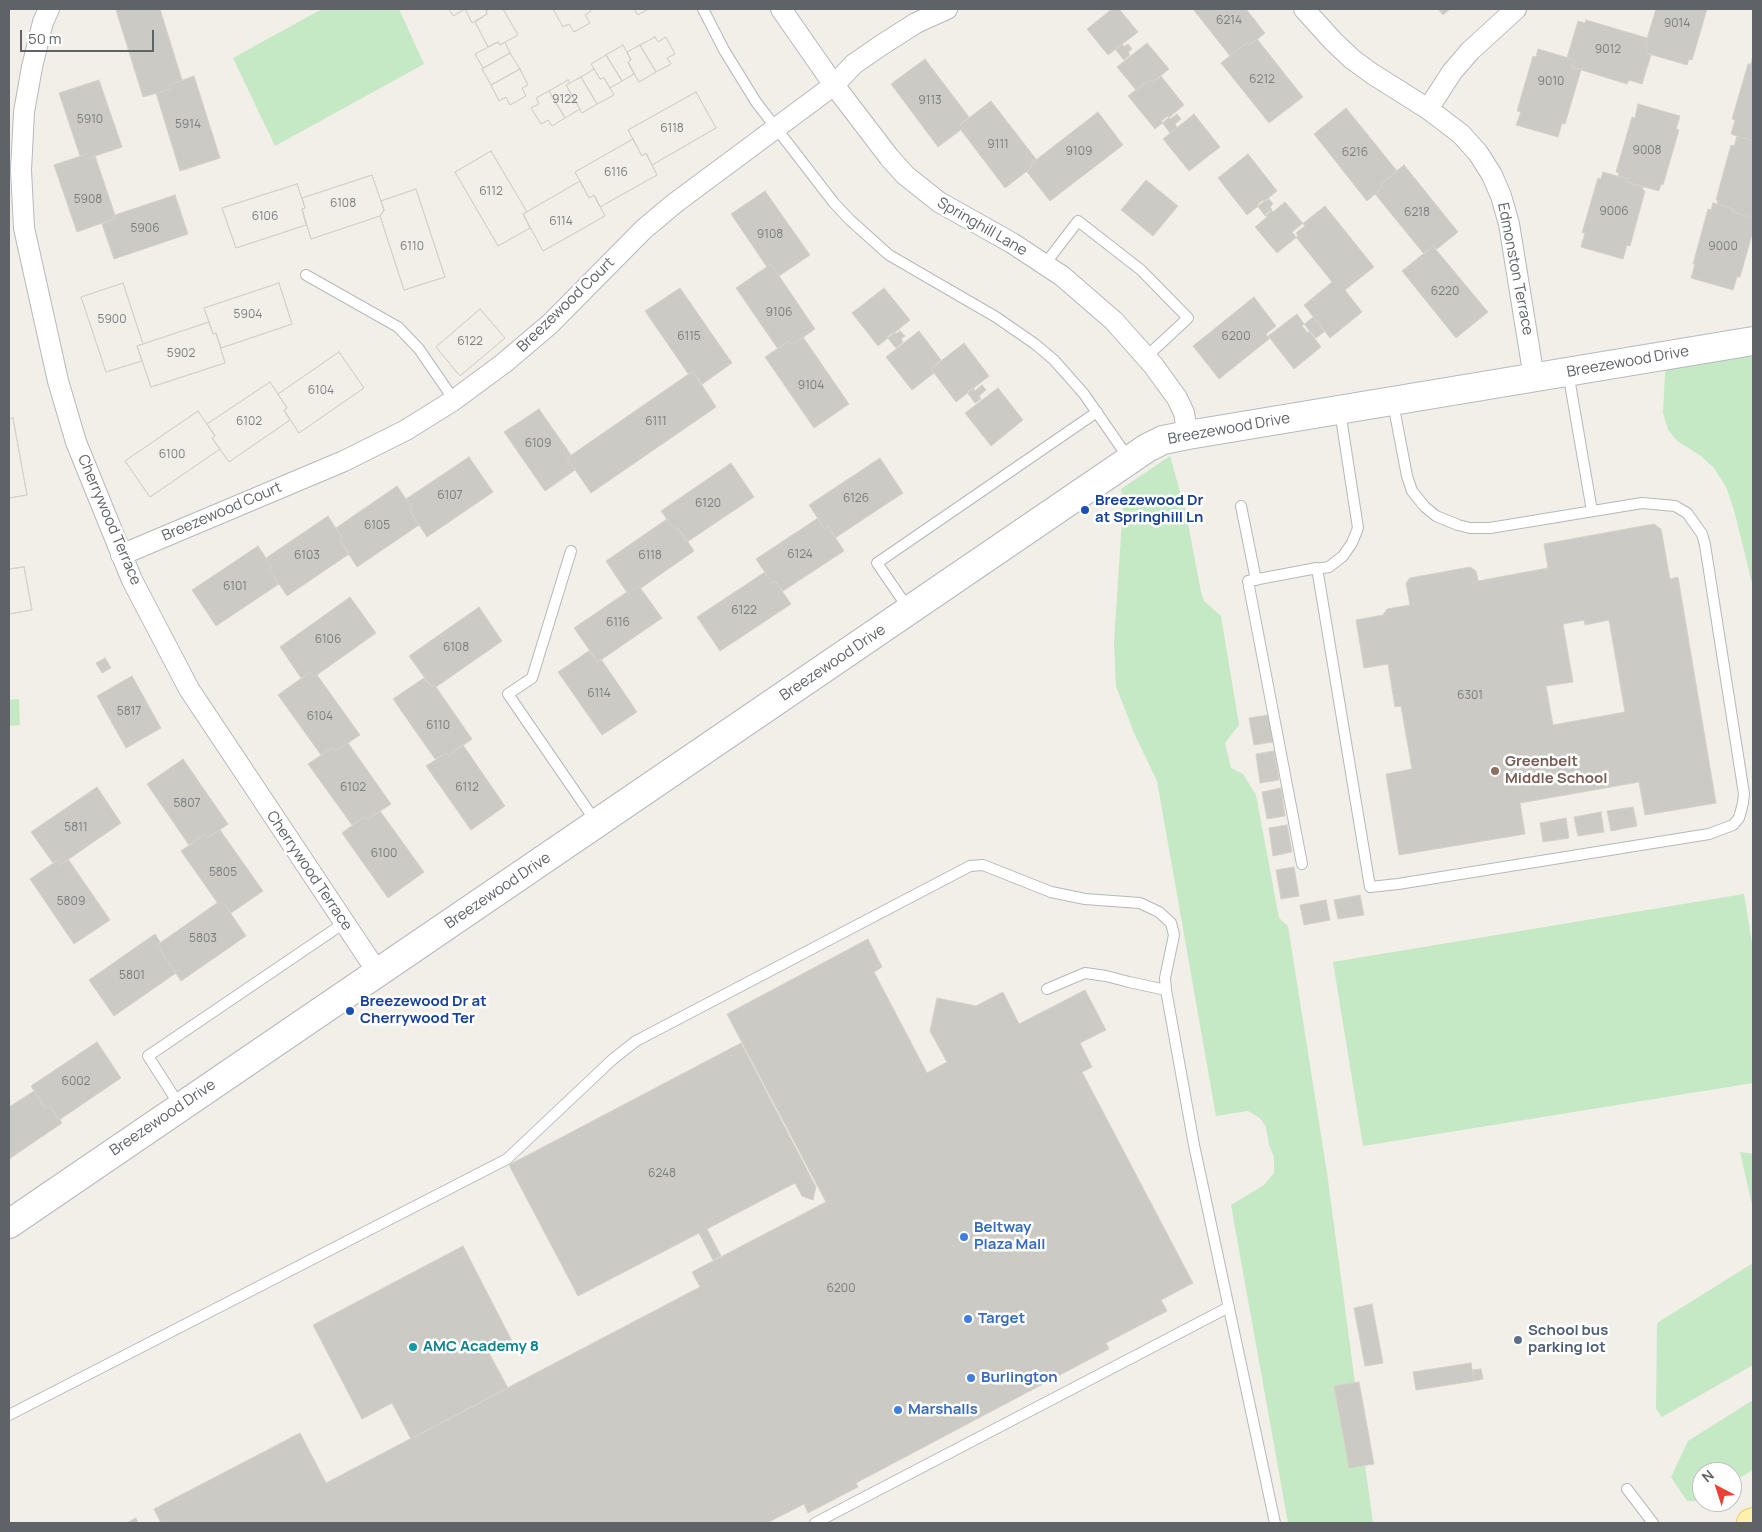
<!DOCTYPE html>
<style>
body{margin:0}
#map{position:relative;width:1762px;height:1532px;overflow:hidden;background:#f1efe8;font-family:Manrope,sans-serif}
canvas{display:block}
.frame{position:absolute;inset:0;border:10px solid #5f6368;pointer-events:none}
.north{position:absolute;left:1692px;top:1462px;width:50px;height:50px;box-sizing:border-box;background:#fff;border:1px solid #bfc1c3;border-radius:50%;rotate:320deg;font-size:14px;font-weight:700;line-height:20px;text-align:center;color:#5f6368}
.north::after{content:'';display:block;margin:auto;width:18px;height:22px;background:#ea4335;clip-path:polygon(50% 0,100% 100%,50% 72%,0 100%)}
.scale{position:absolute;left:20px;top:30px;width:134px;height:22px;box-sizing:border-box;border:2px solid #5f6368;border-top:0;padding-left:6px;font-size:15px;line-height:18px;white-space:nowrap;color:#5f6368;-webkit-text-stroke:4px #fff;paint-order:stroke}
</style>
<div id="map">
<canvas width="1762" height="1532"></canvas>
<div class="frame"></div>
<div class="north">N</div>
<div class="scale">50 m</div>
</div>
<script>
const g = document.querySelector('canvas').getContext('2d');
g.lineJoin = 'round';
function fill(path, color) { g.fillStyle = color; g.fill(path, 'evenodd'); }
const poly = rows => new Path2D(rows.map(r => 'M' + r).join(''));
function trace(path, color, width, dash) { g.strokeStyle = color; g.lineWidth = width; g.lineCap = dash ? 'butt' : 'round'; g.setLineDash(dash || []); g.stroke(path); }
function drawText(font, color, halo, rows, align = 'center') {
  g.font = font + ' Manrope,sans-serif'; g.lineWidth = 5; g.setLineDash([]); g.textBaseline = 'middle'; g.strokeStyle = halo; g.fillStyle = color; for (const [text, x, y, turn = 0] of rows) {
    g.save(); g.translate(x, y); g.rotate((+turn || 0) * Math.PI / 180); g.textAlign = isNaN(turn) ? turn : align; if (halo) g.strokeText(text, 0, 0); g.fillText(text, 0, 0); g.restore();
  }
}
fill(poly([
 [322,9,399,9,424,64,275,146,233,58],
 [1753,341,1753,587,1734,510,1726,487,1714,468,1701,456,1676,440,1668,429,1663,413,1666,355],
 [1170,456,1186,513,1201,592,1204,601,1221,616,1239,725,1225,743,1231,768,1243,774,1256,795,1279,918,1288,926,1327,1173,1355,1383,1334,1387,1349,1468,1365,1465,1373,1523,1288,1523,1231,1205,1264,1185,1274,1173,1274,1157,1269,1145,1266,1127,1260,1118,1248,1111,1216,1116,1157,781,1134,733,1116,686,1114,642,1123,505,1121,489],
 [19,699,20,725,9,726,9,700],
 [1744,894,1753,949,1753,1083,1363,1146,1333,962],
 [1740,1152,1753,1154,1753,1209],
 [1753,1263,1753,1365,1662,1417,1656,1409,1657,1323],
 [1753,1400,1753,1470,1732,1482,1732,1472,1702,1472,1702,1499,1698,1501,1687,1501,1671,1477,1688,1441]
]), '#c5e8c5');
const building = poly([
 [119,9,160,9,182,80,169,85,170,89,143,97,116,10,119,9],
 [449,9,489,9,486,11,487,14,472,23,465,9,453,16,449,9],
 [449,9,489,9,486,11,487,14,472,23,465,9,453,16,449,9],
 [489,9,503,9,518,35,500,45,498,42,488,47,475,22,487,14,486,11,489,9],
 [489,9,503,9,518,35,500,45,498,42,488,47,475,22,487,14,486,11,489,9],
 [553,9,589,9,591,11,585,15,590,23,574,32,569,24,563,27,553,9],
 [553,9,589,9,591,11,585,15,590,23,574,32,569,24,563,27,553,9],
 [634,9,648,9,638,15,634,9],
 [634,9,648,9,638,15,634,9],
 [1112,9,1119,9,1138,32,1108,55,1087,29,1112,9],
 [1193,9,1246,9,1265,33,1249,46,1247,42,1230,56,1193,9],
 [1438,9,1450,9,1443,15,1438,9],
 [1656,9,1707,9,1692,60,1689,59,1687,65,1646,53,1648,46,1645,45,1656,9],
 [1586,20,1647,38,1645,45,1648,46,1646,53,1651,55,1642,84,1629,80,1627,84,1572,67,1575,60,1567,58,1578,21,1585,23,1586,20],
 [655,37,658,42,666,37,675,54,667,58,671,64,656,72,640,45,655,37],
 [655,37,658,42,666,37,675,54,667,58,671,64,656,72,640,45,655,37],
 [1257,39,1303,97,1269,123,1221,63,1247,42,1249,46,1257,39],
 [498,42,500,45,505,42,510,53,483,68,475,54,498,42],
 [498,42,500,45,505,42,510,53,483,68,475,54,498,42],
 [1147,43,1169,69,1153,82,1150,79,1136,90,1117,67,1147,43],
 [1122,44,1124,47,1128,44,1132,49,1128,52,1130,55,1124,60,1115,49,1122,44],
 [623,45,631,60,628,62,634,74,622,81,606,55,623,45],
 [623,45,631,60,628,62,634,74,622,81,606,55,623,45],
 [640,45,656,72,639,82,628,62,631,60,627,52,640,45],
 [640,45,656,72,639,82,628,62,631,60,627,52,640,45],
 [1538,49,1575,60,1572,67,1581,70,1565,124,1562,123,1558,137,1516,125,1521,112,1517,111,1533,56,1536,57,1538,49],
 [510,53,520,69,491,85,482,69,510,53],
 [510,53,520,69,491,85,482,69,510,53],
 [606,55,622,81,610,88,604,78,600,79,591,64,606,55],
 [606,55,622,81,610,88,604,78,600,79,591,64,606,55],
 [1753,55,1753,141,1731,134,1735,120,1732,119,1748,64,1751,64,1753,55],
 [925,59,969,117,960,125,963,128,938,147,891,84,925,59],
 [520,69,528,85,522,88,526,96,510,105,506,97,499,101,491,85,520,69],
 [520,69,528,85,522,88,526,96,510,105,506,97,499,101,491,85,520,69],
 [594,69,600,79,604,78,614,95,597,104,581,77,594,69],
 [594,69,600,79,604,78,614,95,597,104,581,77,594,69],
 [194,76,220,158,180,171,156,93,170,89,169,85,194,76],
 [1161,76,1184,105,1155,129,1128,96,1150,79,1153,82,1161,76],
 [581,77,597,104,582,113,566,85,581,77],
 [581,77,597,104,582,113,566,85,581,77],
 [99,80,122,147,89,158,87,154,80,156,59,93,99,80],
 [568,80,570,83,566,85,580,109,565,118,549,91,568,80],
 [568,80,570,83,566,85,580,109,565,118,549,91,568,80],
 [549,91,565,118,552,126,548,120,541,124,531,108,539,104,536,98,549,91],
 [549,91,565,118,552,126,548,120,541,124,531,108,539,104,536,98,549,91],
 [696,92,716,128,652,165,646,153,642,156,628,130,696,92],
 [696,92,716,128,652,165,646,153,642,156,628,130,696,92],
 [991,101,1036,159,1032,163,1031,168,1005,188,961,130,963,128,960,125,991,101],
 [1638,104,1680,116,1676,129,1679,130,1663,185,1661,184,1659,191,1627,182,1628,179,1618,176,1619,173,1616,172,1632,117,1635,118,1638,104],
 [1346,108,1397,171,1381,184,1383,187,1367,201,1314,134,1346,108],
 [1098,112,1123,145,1050,201,1027,172,1031,168,1032,163,1098,112],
 [1177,114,1181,119,1175,124,1177,127,1170,133,1161,121,1168,116,1170,119,1177,114],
 [1194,114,1220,147,1189,171,1163,139,1194,114],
 [1737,136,1753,141,1753,218,1733,212,1734,209,1717,204,1718,200,1716,200,1731,145,1734,146,1737,136],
 [633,139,642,156,646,153,657,175,600,207,594,195,589,198,575,172,633,139],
 [633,139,642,156,646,153,657,175,600,207,594,195,589,198,575,172,633,139],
 [491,151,527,212,523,214,530,228,498,246,455,172,491,151],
 [491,151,527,212,523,214,530,228,498,246,455,172,491,151],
 [87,154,89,158,95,156,115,215,113,219,77,232,54,165,87,154],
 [1248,154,1277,191,1247,215,1218,178,1248,154],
 [1404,165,1458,232,1437,249,1433,246,1424,254,1375,194,1383,187,1381,184,1404,165],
 [1603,172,1628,179,1627,182,1643,187,1643,190,1645,191,1630,246,1627,245,1623,259,1581,247,1585,233,1582,233,1598,178,1601,179,1603,172],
 [372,175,384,210,380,216,311,239,302,209,305,208,302,198,372,175],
 [372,175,384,210,380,216,311,239,302,209,305,208,302,198,372,175],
 [1146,180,1178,206,1153,236,1121,210,1146,180],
 [580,181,589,198,594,195,605,216,543,251,523,214,580,181],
 [580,181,589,198,594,195,605,216,543,251,523,214,580,181],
 [297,184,305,208,302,209,306,225,236,248,222,208,297,184],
 [297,184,305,208,302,209,306,225,236,248,222,208,297,184],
 [416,189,445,277,404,290,380,216,384,210,381,201,416,189],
 [416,189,445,277,404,290,380,216,384,210,381,201,416,189],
 [765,191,810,255,779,276,771,264,767,267,731,214,765,191],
 [175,195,188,234,114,259,102,224,113,219,115,215,175,195],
 [1269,199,1273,204,1270,207,1272,210,1265,216,1257,205,1263,200,1265,202,1269,199],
 [1285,202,1305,226,1296,233,1298,236,1277,253,1255,227,1267,217,1265,214,1271,210,1273,212,1285,202],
 [1713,203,1734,209,1733,212,1753,218,1753,231,1740,277,1737,277,1733,290,1691,278,1695,264,1693,264,1708,209,1711,210,1713,203],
 [1325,206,1374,267,1345,290,1362,312,1330,338,1304,305,1332,282,1292,232,1325,206],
 [1433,246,1488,312,1456,338,1402,271,1433,246],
 [771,264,815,329,792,345,789,341,778,349,736,288,771,264],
 [123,283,143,344,137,346,142,361,106,372,81,297,123,283],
 [123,283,143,344,137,346,142,361,106,372,81,297,123,283],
 [279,283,292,324,221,348,216,333,213,334,204,308,279,283],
 [279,283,292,324,221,348,216,333,213,334,204,308,279,283],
 [680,288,732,363,701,385,693,371,689,375,645,311,680,288],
 [884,288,910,320,878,346,852,313,884,288],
 [1254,297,1276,326,1266,334,1269,339,1219,379,1193,346,1254,297],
 [480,309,505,338,460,376,436,347,480,309],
 [480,309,505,338,460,376,436,347,480,309],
 [1297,314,1321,347,1294,369,1268,336,1297,314],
 [1313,317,1325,331,1316,338,1310,331,1308,333,1302,326,1313,317],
 [209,322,213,334,216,333,225,363,151,387,137,346,209,322],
 [209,322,213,334,216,333,225,363,151,387,137,346,209,322],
 [900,331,905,336,901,339,903,342,896,348,887,337,894,332,896,334,900,331],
 [919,331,941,360,931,369,934,373,912,390,886,357,919,331],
 [803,337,849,404,814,428,765,357,789,341,792,345,803,337],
 [964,343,989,376,956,402,931,369,964,343],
 [339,352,364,388,299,433,284,410,287,408,278,394,339,352],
 [339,352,364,388,299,433,284,410,287,408,278,394,339,352],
 [693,371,716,407,591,493,567,458,693,371],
 [270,382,287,408,284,410,290,420,229,462,212,438,215,436,207,424,270,382],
 [270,382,287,408,284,410,290,420,229,462,212,438,215,436,207,424,270,382],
 [982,385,986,390,979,396,981,399,975,403,967,392,973,388,975,391,982,385],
 [998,388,1023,420,991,446,965,413,998,388],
 [539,409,571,455,567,458,575,470,545,491,504,432,539,409],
 [198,411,215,436,212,438,220,449,150,497,125,461,198,411],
 [198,411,215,436,212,438,220,449,150,497,125,461,198,411],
 [13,418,27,495,9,498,9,419,13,418],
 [13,418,27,495,9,498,9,419,13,418],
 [469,457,493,492,427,537,410,511,413,509,406,499,469,457],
 [880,458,903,493,835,538,828,526,825,529,809,505,880,458],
 [731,463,754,497,687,542,678,528,675,530,661,511,731,463],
 [397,486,413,509,410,511,419,525,357,567,339,539,342,538,336,528,397,486],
 [328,516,342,538,339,539,349,554,287,596,269,569,272,567,266,558,328,516],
 [818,518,825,529,828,526,844,551,783,591,775,581,772,583,756,559,818,518],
 [667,519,675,530,678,528,694,551,641,588,639,586,628,594,606,561,667,519],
 [1654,524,1661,529,1670,579,1678,577,1716,803,1645,815,1639,782,1520,803,1525,834,1399,855,1386,774,1412,769,1401,706,1395,707,1388,664,1364,668,1356,620,1383,615,1387,609,1410,605,1406,583,1410,578,1470,567,1476,571,1478,581,1548,568,1544,544,1654,524],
 [1584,620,1585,625,1609,620,1625,712,1553,725,1546,686,1573,682,1563,624,1584,620],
 [258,546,272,567,269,569,279,584,216,626,192,590,258,546],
 [24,567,32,610,9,614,9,569,24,567],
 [24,567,32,610,9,614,9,569,24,567],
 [765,572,772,583,775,581,791,604,720,651,697,617,765,572],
 [639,586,662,618,598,662,574,628,627,592,628,594,639,586],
 [350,597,376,633,314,677,310,672,301,678,280,647,350,597],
 [479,607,502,641,436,687,430,685,409,656,479,607],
 [589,651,598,662,601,659,637,712,602,735,558,672,589,651],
 [105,658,111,668,102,673,96,663,105,658],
 [310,672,314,677,317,675,360,735,336,751,333,747,321,755,278,695,310,672],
 [132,676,161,728,126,748,97,696,132,676],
 [424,678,430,685,436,687,472,739,448,756,446,753,435,759,393,699,424,678],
 [1268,715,1273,742,1254,745,1249,718,1268,715],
 [348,743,391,804,367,820,365,816,352,825,308,764,333,747,336,751,348,743],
 [463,745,505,806,471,830,426,766,446,753,448,756,463,745],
 [1274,751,1279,780,1260,783,1256,754,1274,751],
 [183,759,228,824,208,838,205,834,189,845,147,784,183,759],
 [97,787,121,823,60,865,58,860,53,863,31,832,97,787],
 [1281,788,1285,816,1267,819,1262,792,1281,788],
 [1633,807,1637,826,1611,831,1607,811,1633,807],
 [380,811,424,872,388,898,342,833,365,816,367,820,380,811],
 [1601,812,1604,832,1578,836,1574,817,1601,812],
 [1566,818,1569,838,1543,842,1540,823,1566,818],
 [1287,825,1292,852,1273,856,1269,828,1287,825],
 [220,830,263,891,231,913,223,902,219,905,181,851,205,834,208,838,220,830],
 [68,859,110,920,74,944,30,879,58,860,60,865,68,859],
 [1294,867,1299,896,1281,899,1276,870,1294,867],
 [1360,895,1364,915,1338,919,1334,900,1360,895],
 [1326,900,1330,920,1304,925,1300,905,1326,900],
 [223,902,246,936,181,981,157,945,217,903,219,905,223,902],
 [155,934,160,942,157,945,176,973,114,1016,89,980,155,934],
 [868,939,882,967,874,972,927,1073,947,1062,930,1031,937,998,976,1006,1003,992,1019,1024,1085,990,1106,1030,1080,1043,1092,1067,1082,1072,1193,1283,1161,1300,1167,1311,1106,1343,1109,1349,856,1483,858,1487,808,1513,804,1504,767,1523,161,1523,154,1509,300,1433,326,1483,700,1287,692,1272,826,1202,727,1014,868,939],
 [97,1042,121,1078,59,1120,50,1106,45,1108,31,1086,97,1042],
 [741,1043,816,1187,813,1200,802,1196,795,1183,707,1229,721,1256,713,1260,699,1233,578,1296,509,1165,741,1043],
 [34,1091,45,1108,50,1106,62,1123,9,1159,9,1107,34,1091],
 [463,1246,512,1341,489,1353,508,1388,411,1439,392,1403,362,1419,313,1325,463,1246],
 [1372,1304,1383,1363,1365,1366,1354,1308,1372,1304],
 [1471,1363,1474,1381,1416,1390,1413,1372,1471,1363],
 [1481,1369,1483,1379,1474,1381,1473,1370,1481,1369],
 [1359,1382,1374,1464,1349,1468,1334,1386,1359,1382],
 [136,1518,138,1523,126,1523,136,1518]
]);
fill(building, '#cccac5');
trace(building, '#d6d1c6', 1);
const lane = poly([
 [703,9,724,50,756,102,834,203,850,220,889,255,996,317,1035,344,1054,360,1084,394,1129,459],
 [1045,264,1078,221,1141,270,1188,318,1146,357],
 [306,275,398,327,419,349,454,400],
 [1568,372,1592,511],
 [1241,506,1256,580],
 [571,551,532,678,508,694,596,822],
 [1316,569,1329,567,1343,556,1352,543,1358,528,1340,411],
 [908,608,877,563,1097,412],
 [1302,864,1248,581,1317,568,1370,887,1398,884,1709,834,1733,825,1739,818,1743,803,1744,794,1705,545,1702,534,1687,513,1675,506,1642,503,1490,528,1470,528,1458,525,1436,516,1425,507,1412,491,1407,476,1393,403],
 [1047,989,1085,973,1106,976,1129,982,1166,990],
 [180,1106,148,1056,344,923],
 [9,1415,507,1159,613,1059,636,1041,970,866,983,865,1051,892,1085,899,1140,903,1159,912,1171,923,1174,935,1165,978,1166,990,1194,1145,1275,1523],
 [1627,1489,1653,1523],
 [815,1523,1229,1307]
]);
const street = poly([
 [49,9,43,22,32,67,24,112,21,170,24,228,58,381,76,442,132,580,189,689,378,973],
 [781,9,834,85,889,157,905,175,939,202,1012,243,1062,276,1114,321,1153,365,1177,398,1184,413,1188,435],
 [1304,9,1333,41,1352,59,1371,73,1428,109,1461,134,1478,153,1492,175,1501,196,1509,224,1534,378],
 [1428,109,1452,72,1470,51,1516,9],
 [121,555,344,461,406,430,454,400,504,363,550,324,644,229,675,203,834,85,854,64,880,46,916,23,947,9]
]);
const secondary = poly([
 [9,1224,1147,448,1163,440,1188,435,1753,341]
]);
const primary = poly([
 [1751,1523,1753,1522]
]);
trace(lane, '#b5b8bc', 12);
trace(street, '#b5b8bc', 22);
trace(secondary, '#b6babf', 30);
trace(primary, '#f2c960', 30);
trace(lane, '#fff', 10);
trace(street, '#fff', 20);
trace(secondary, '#fff', 28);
trace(primary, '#fff2af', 28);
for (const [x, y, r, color] of [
 [1085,510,5,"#1a4fb4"],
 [1495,771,5,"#8d6e63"],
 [350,1011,5,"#1a4fb4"],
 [964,1237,5,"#3f7fe0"],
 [968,1319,5,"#3f7fe0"],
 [1518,1340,5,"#5c6f8a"],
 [413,1347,5,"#0f9aa8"],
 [971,1378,5,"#3f7fe0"],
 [898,1410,5,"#3f7fe0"]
]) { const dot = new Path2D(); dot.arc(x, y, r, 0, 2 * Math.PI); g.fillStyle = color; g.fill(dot); trace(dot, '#fff', 2); }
drawText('12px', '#7a7d7f', null, [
 ["6214",1229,21],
 ["9014",1677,24],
 ["9012",1608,50],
 ["6212",1262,80],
 ["9010",1551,82],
 ["9122",565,100],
 ["9113",930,101],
 ["5910",90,120],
 ["5914",188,125],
 ["6118",672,129],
 ["9111",998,145],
 ["9008",1647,151],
 ["9109",1079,152],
 ["6216",1355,153],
 ["6116",616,173],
 ["6112",491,192],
 ["5908",88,200],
 ["6108",343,204],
 ["9006",1614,212],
 ["6218",1417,213],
 ["6106",265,217],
 ["6114",561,222],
 ["5906",145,229],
 ["9108",770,235],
 ["6110",412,247],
 ["9000",1723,247],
 ["6220",1445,292],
 ["9106",779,313],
 ["5904",248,315],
 ["5900",112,320],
 ["6115",689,337],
 ["6200",1236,337],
 ["6122",470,342],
 ["5902",181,354],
 ["9104",811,386],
 ["6104",321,391],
 ["6102",249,422],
 ["6111",656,422],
 ["6109",538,444],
 ["6100",172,455],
 ["6107",450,496],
 ["6126",856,499],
 ["6120",708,504],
 ["6105",377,526],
 ["6124",800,555],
 ["6103",307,556],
 ["6118",650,556],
 ["6101",235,587],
 ["6122",744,611],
 ["6116",618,623],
 ["6106",328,640],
 ["6108",456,648],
 ["6114",599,694],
 ["6301",1470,696],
 ["5817",129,712],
 ["6104",320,717],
 ["6110",438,726],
 ["6102",353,788],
 ["6112",467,788],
 ["5807",187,804],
 ["5811",76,828],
 ["6100",384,854],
 ["5805",223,873],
 ["5809",71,902],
 ["5803",203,939],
 ["5801",132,976],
 ["6002",76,1082],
 ["6248",662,1174],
 ["6200",841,1289]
]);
drawText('15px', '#5f6368', '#fff', [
 ["Springhill Lane",982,227,30],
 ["Edmonston Terrace",1515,269,79],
 ["Breezewood Court",566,305,-44],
 ["Breezewood Drive",1628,362,-10],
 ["Breezewood Drive",1229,429,-10],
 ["Breezewood Court",222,512,-23],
 ["Cherrywood Terrace",109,520,67],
 ["Breezewood Drive",833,663,-34],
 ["Cherrywood Terrace",309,871,56],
 ["Breezewood Drive",498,891,-34],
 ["Breezewood Drive",163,1118,-34]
]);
drawText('bold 15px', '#164399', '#fff', [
 ["Breezewood Dr",1095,501],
 ["at Springhill Ln",1095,518],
 ["Breezewood Dr at",360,1002],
 ["Cherrywood Ter",360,1019]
], 'left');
drawText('bold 15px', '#785e54', '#fff', [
 ["Greenbelt",1505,762],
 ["Middle School",1505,779]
], 'left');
drawText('bold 15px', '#366cbe', '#fff', [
 ["Beltway",974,1228],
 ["Plaza Mall",974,1245],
 ["Target",978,1319],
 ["Burlington",981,1378],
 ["Marshalls",908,1410]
], 'left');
drawText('bold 15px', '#4e5e75', '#fff', [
 ["School bus",1528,1331],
 ["parking lot",1528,1348]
], 'left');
drawText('bold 15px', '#0d838f', '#fff', [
 ["AMC Academy 8",423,1347]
], 'left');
</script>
